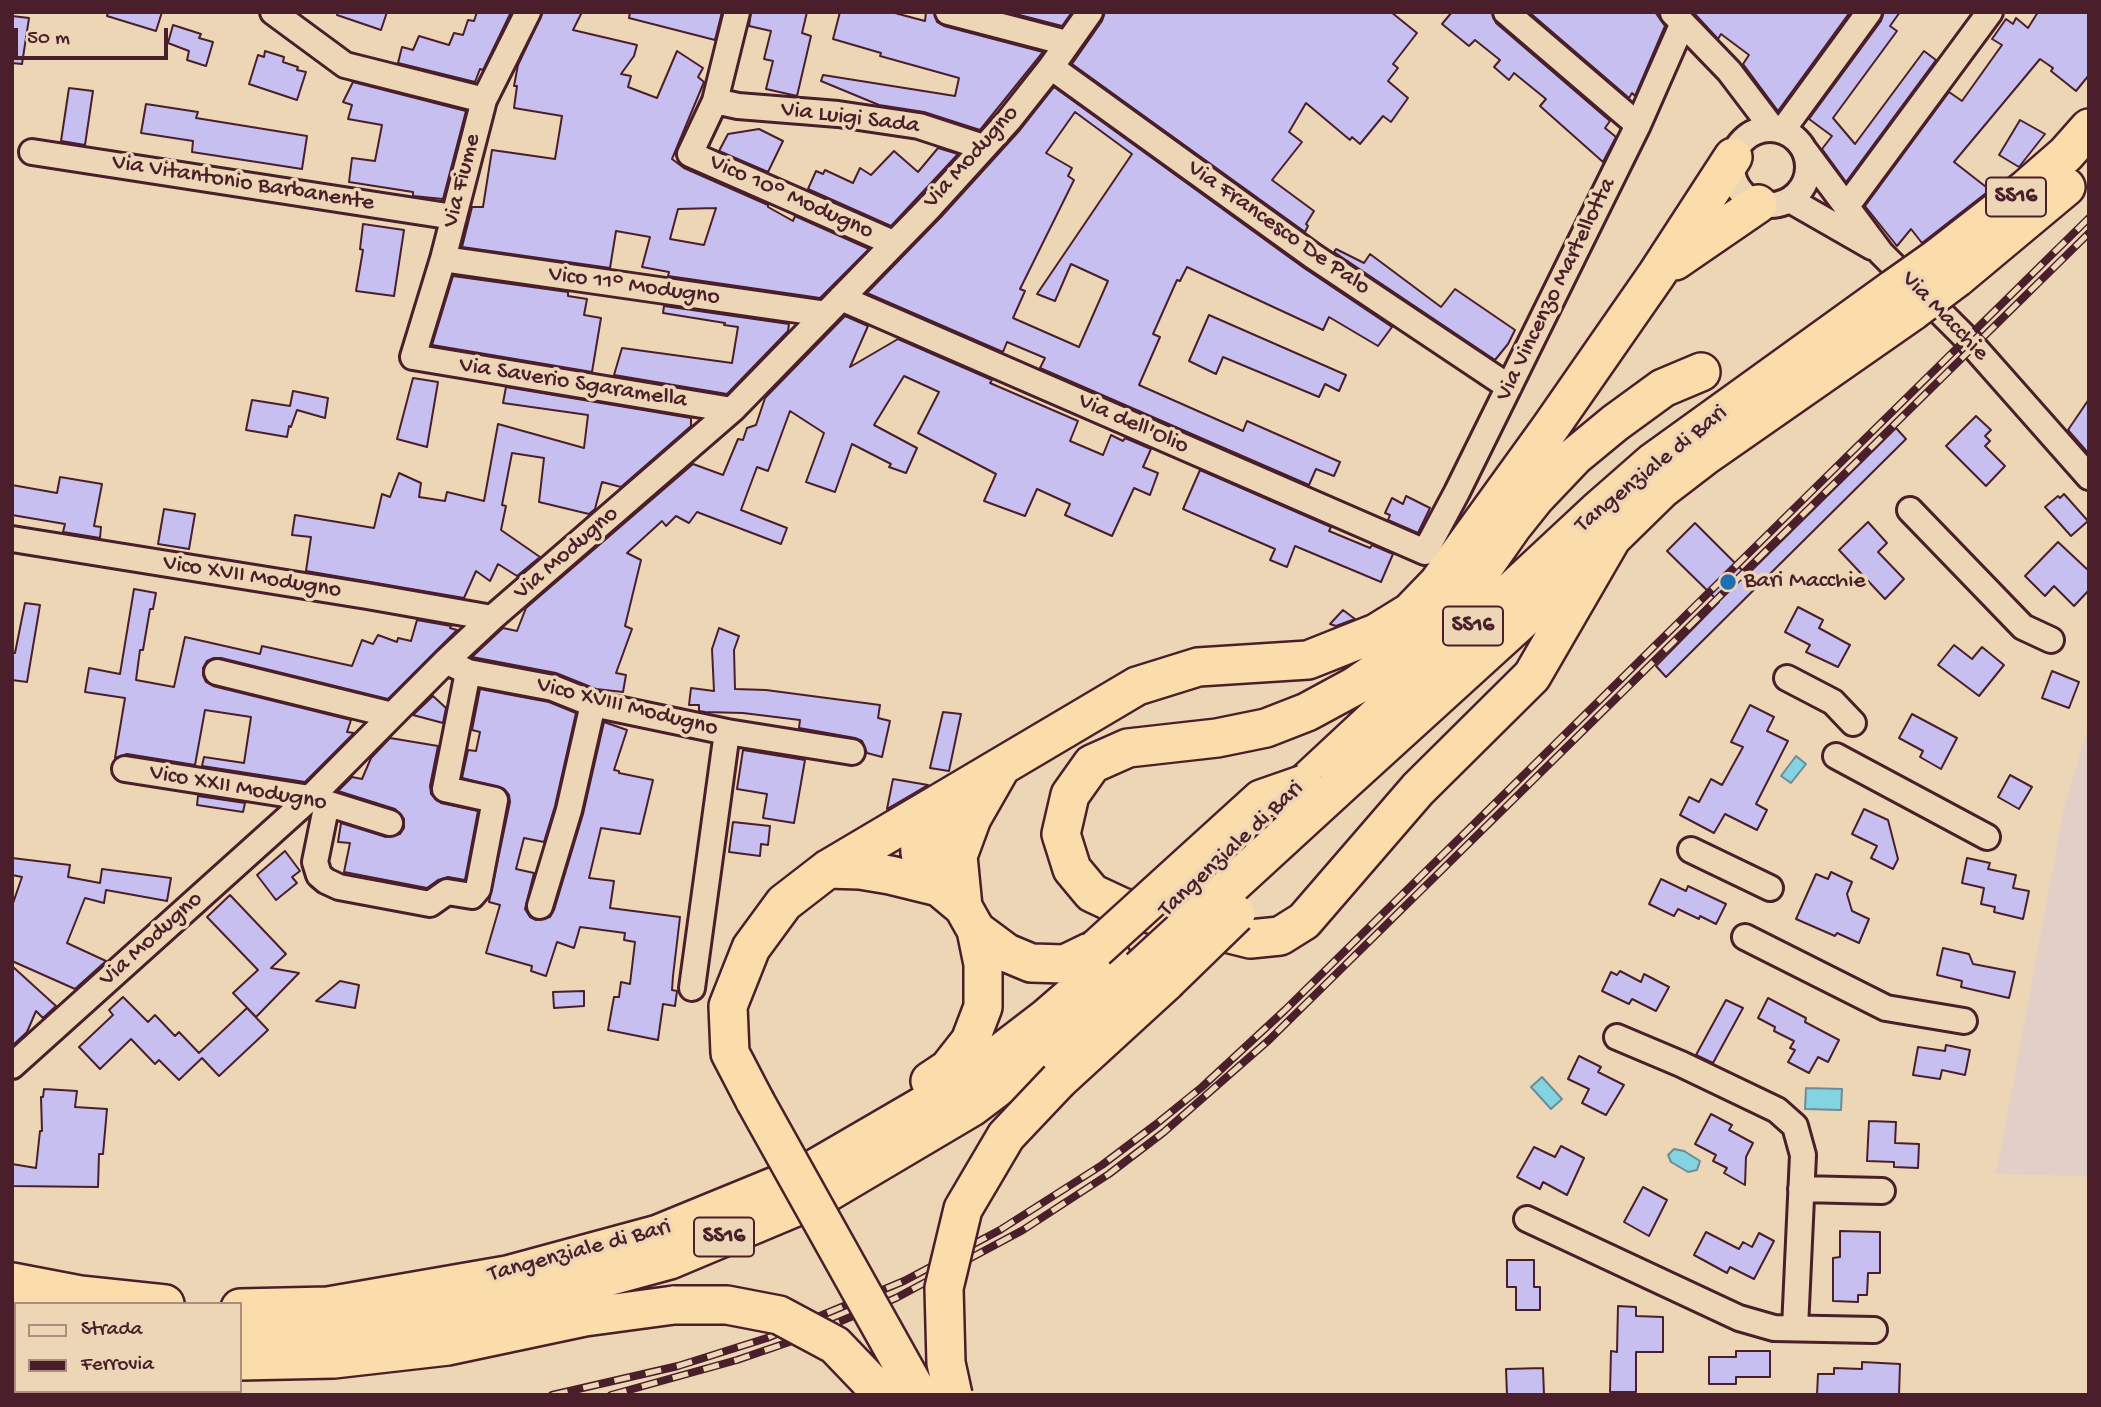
<!DOCTYPE html>
<meta charset="utf-8">
<style>
body{margin:0}
#map{position:relative;width:2101px;height:1407px;overflow:hidden;background:#edd6b5;font-family:"Gochi Hand",sans-serif}
canvas{display:block}
.frame{position:absolute;inset:0;border:14px solid #4a1f2b;pointer-events:none}
.legend{position:absolute;left:14px;top:1302px;width:228px;height:91px;box-sizing:border-box;background:#edd6b5;border:2px solid #ac8d7e;margin:0;padding:9px 12px;list-style:none;font-size:21px;color:#4a1f2b}
.legend li{display:flex;align-items:center;gap:14px;height:35px}
.legend b{width:35px;border:2px solid #ac8d7e}
.scale{position:absolute;left:14px;top:28px;width:154px;height:32px;box-sizing:border-box;border:4px solid #4a1f2b;border-top:0;padding-left:9px;font-size:21px;line-height:24px;white-space:nowrap;color:#4a1f2b;-webkit-text-stroke:5px #edd6b5;paint-order:stroke}
</style>
<div id="map">
<canvas width="2101" height="1407"></canvas>
<div class="frame"></div>
<ul class="legend">
<li><b style="height:9px;background:#edd6b5"></b>Strada</li>
<li><b style="height:9px;background:#4a1f2b"></b>Ferrovia</li>
</ul>
<div class="scale">50 m</div>
</div>
<script>
const g = document.querySelector('canvas').getContext('2d');
g.lineJoin = 'round';
function fill(path, color) { g.fillStyle = color; g.fill(path, 'evenodd'); }
const poly = rows => new Path2D(rows.map(r => 'M' + r).join(''));
function trace(path, color, width, dash) { g.strokeStyle = color; g.lineWidth = width; g.lineCap = dash ? 'butt' : 'round'; g.setLineDash(dash || []); g.stroke(path); }
function drawText(font, color, halo, rows, align = 'center') {
  g.font = font + ' "Gochi Hand",sans-serif'; g.lineWidth = 7; g.setLineDash([]); g.textBaseline = 'middle'; g.strokeStyle = halo; g.fillStyle = color; for (const [text, x, y, turn = 0] of rows) {
    g.save(); g.translate(x, y); g.rotate((+turn || 0) * Math.PI / 180); g.textAlign = isNaN(turn) ? turn : align; if (halo) g.strokeText(text, 0, 0); g.fillText(text, 0, 0); g.restore();
  }
}
fill(poly([
 [2089,722,2089,1176,1996,1174,2064,808]
]), '#e2cfc7');
const water = poly([
 [1796,756,1806,764,1791,783,1781,776,1796,756],
 [1542,1077,1562,1099,1551,1109,1531,1087,1542,1077],
 [1806,1088,1842,1089,1841,1110,1805,1109,1806,1088],
 [1674,1149,1684,1151,1700,1161,1697,1170,1688,1172,1671,1162,1668,1155,1674,1149]
]);
fill(water, '#84d3e1');
trace(water, '#6d8b98', 2);
const building = poly([
 [108,12,162,12,156,31,107,16,108,12],
 [338,12,387,12,381,30,337,15,338,12],
 [477,12,511,12,483,70,480,69,475,82,398,63,402,47,413,50,419,36,449,45,454,33,463,35,468,20,474,21,477,12],
 [543,12,582,12,573,30,637,45,634,56,621,74,631,76,628,87,657,98,677,51,703,68,698,77,704,82,672,159,684,168,768,205,768,207,793,221,795,216,869,249,820,298,668,276,669,272,642,267,650,237,616,231,610,268,462,247,472,207,483,207,492,150,555,159,562,116,514,108,517,86,514,86,518,65,543,12],
 [716,208,704,245,670,239,678,209,716,208],
 [630,12,722,12,715,40,629,18,630,12],
 [751,12,807,12,802,33,811,36,797,96,766,89,773,61,764,59,771,31,749,26,751,12],
 [840,12,891,12,925,21,926,12,934,12,937,22,944,26,1043,52,980,130,924,112,879,105,821,81,823,75,955,96,959,78,880,56,881,53,833,39,840,12],
 [1008,12,1072,12,1062,26,1008,12],
 [1105,12,1391,12,1417,33,1393,64,1398,68,1388,81,1408,98,1391,122,1383,116,1360,144,1352,137,1350,140,1306,103,1289,132,1302,142,1272,180,1314,211,1306,224,1308,226,1305,232,1072,64,1102,21,1105,12],
 [1452,12,1492,12,1496,23,1610,121,1605,128,1616,137,1603,162,1540,106,1546,99,1514,73,1509,80,1494,67,1500,60,1475,40,1469,46,1442,24,1452,12],
 [1529,12,1655,12,1665,26,1635,96,1632,93,1629,98,1529,12],
 [1693,12,1850,12,1778,111,1743,64,1749,55,1721,34,1718,39,1693,12],
 [1884,12,1900,12,1890,26,1897,31,1833,118,1855,144,1924,51,1936,60,1846,182,1822,149,1832,136,1809,119,1881,21,1884,12],
 [2038,12,2089,12,2089,75,2076,91,2051,71,2053,68,2040,59,1954,162,1990,190,1922,243,1911,229,1897,246,1865,206,1949,92,1962,101,2002,45,1992,39,2006,19,2013,24,2016,18,2028,28,2038,12],
 [12,16,29,18,22,64,12,63,12,16],
 [173,25,201,34,199,38,213,42,206,66,187,60,189,51,168,43,173,25],
 [265,51,284,57,283,62,298,67,297,70,306,72,297,100,249,84,258,55,264,57,265,51],
 [353,82,466,111,443,199,413,196,413,192,349,182,352,158,375,161,382,125,348,119,352,105,343,102,353,82],
 [1054,87,1304,268,1392,327,1378,346,1329,317,1323,330,1187,267,1180,281,1177,280,1153,334,1160,337,1139,385,1243,431,1247,421,1340,462,1334,476,1316,469,1309,485,1040,368,1045,358,1007,342,1003,352,867,293,941,217,1020,130,1054,87],
 [1075,112,1132,154,1037,294,1055,301,1071,264,1108,281,1079,347,1013,318,1025,291,1020,289,1074,180,1068,176,1072,168,1046,153,1075,112],
 [69,88,93,91,85,145,61,141,69,88],
 [146,104,198,112,196,118,307,136,302,169,192,152,193,141,141,133,146,104],
 [2020,120,2045,134,2019,167,1999,155,2020,120],
 [759,129,783,141,768,172,719,151,728,134,759,129],
 [938,148,958,154,891,226,808,189,816,171,823,174,825,170,853,183,860,168,871,175,894,151,918,172,938,148],
 [363,224,404,230,394,296,356,291,363,250,360,249,363,224],
 [1336,249,1364,263,1370,254,1441,307,1455,289,1515,330,1508,344,1495,360,1334,252,1336,249],
 [453,276,568,292,568,296,587,299,584,315,601,318,592,372,432,345,453,276],
 [664,306,789,324,788,331,727,394,614,375,622,348,732,363,738,327,724,325,725,323,663,313,664,306],
 [1209,315,1346,375,1339,391,1325,384,1319,397,1223,357,1216,374,1189,361,1209,315],
 [845,316,868,326,850,367,898,339,992,380,990,383,1078,421,1070,441,1103,455,1111,435,1123,441,1125,438,1151,449,1143,467,1158,473,1150,495,1134,488,1112,536,1065,515,1070,504,1037,489,1025,516,984,501,996,474,918,433,939,392,904,376,874,425,917,448,906,473,889,467,891,464,852,444,835,492,806,482,824,433,790,411,768,471,757,467,741,510,787,528,781,544,697,512,689,523,676,516,666,526,662,521,627,553,641,560,625,626,632,629,616,673,626,675,623,692,596,689,556,673,472,657,503,628,517,631,526,608,693,464,723,475,738,439,743,440,747,428,756,425,765,398,845,316],
 [413,378,438,382,427,447,397,439,413,378],
 [506,387,691,418,691,426,621,487,602,482,595,509,589,514,539,502,544,458,512,453,502,505,506,506,501,530,540,557,517,576,498,564,490,581,476,571,464,598,306,571,311,537,292,535,295,515,374,528,382,494,390,497,399,473,421,483,419,497,445,501,447,492,484,501,498,424,584,448,588,415,503,403,506,387],
 [293,391,328,398,325,418,297,410,291,427,289,426,287,437,246,430,252,400,290,406,293,391],
 [2089,399,2089,454,2068,430,2089,399],
 [1976,416,1991,430,1985,436,1990,441,1985,446,2005,466,1986,486,1946,446,1976,416],
 [1896,428,1906,439,1666,677,1656,666,1719,602,1667,551,1695,523,1747,575,1896,428],
 [1200,470,1331,527,1329,531,1370,548,1372,545,1393,554,1381,582,1295,546,1287,567,1270,560,1275,549,1183,509,1200,470],
 [60,477,102,484,94,526,101,527,100,538,63,532,65,524,12,515,12,485,57,493,60,477],
 [2064,494,2088,521,2071,536,2045,507,2058,496,2060,498,2064,494],
 [1406,496,1430,508,1418,533,1388,520,1390,515,1385,513,1392,498,1403,504,1406,496],
 [164,509,195,514,189,549,158,544,164,509],
 [1868,522,1887,543,1878,552,1904,579,1885,599,1839,550,1868,522],
 [2058,542,2089,571,2089,590,2074,606,2054,586,2045,596,2025,576,2058,542],
 [134,589,156,593,153,609,150,609,143,650,140,650,136,680,174,687,185,637,260,654,262,646,352,666,362,640,373,644,378,635,397,642,398,638,411,641,417,620,451,626,450,628,457,630,388,699,221,658,214,658,207,661,203,668,203,675,206,682,213,686,351,720,347,732,354,733,305,782,202,766,204,757,244,763,251,717,205,710,195,765,127,754,115,758,125,698,85,692,89,668,120,674,134,589],
 [25,603,40,605,27,682,12,680,12,653,15,653,25,603],
 [1798,607,1823,620,1819,628,1850,645,1838,667,1806,652,1810,645,1785,632,1798,607],
 [1343,610,1355,619,1336,626,1330,624,1343,610],
 [719,628,739,636,734,650,735,689,766,690,880,705,878,718,890,721,882,757,867,753,862,741,855,738,799,728,800,720,743,713,705,712,699,711,699,705,689,705,691,688,714,691,712,649,719,628],
 [1954,645,1972,659,1982,647,2004,665,1979,696,1938,665,1954,645],
 [2052,671,2079,682,2069,708,2042,698,2052,671],
 [480,689,549,702,576,713,555,806,544,842,524,838,516,869,534,873,525,909,530,917,536,920,550,917,554,910,583,814,604,722,627,730,614,770,619,771,619,773,653,780,640,834,601,828,589,878,614,881,610,908,680,917,673,976,672,990,677,991,675,1006,663,1004,658,1040,608,1030,614,997,619,997,621,982,630,984,635,942,624,940,625,933,580,927,574,948,557,942,546,976,531,971,532,966,486,953,500,905,489,902,510,802,509,795,504,789,462,778,468,750,476,751,480,732,472,730,480,689],
 [433,696,446,708,443,723,413,715,433,696],
 [1750,705,1774,717,1767,731,1788,741,1756,804,1767,810,1757,830,1725,814,1714,833,1680,815,1689,797,1699,802,1711,779,1722,785,1743,747,1731,742,1750,705],
 [943,712,961,714,949,771,930,768,943,712],
 [1912,714,1957,738,1941,769,1920,757,1923,751,1899,738,1912,714],
 [390,738,438,746,430,786,431,794,441,803,478,811,465,880,448,877,438,880,427,888,344,872,350,843,338,842,341,823,386,837,400,834,404,828,404,819,395,809,338,791,352,777,362,779,371,758,390,738],
 [743,750,805,760,794,823,763,818,767,794,737,789,743,750],
 [2010,775,2032,787,2019,809,1998,797,2010,775],
 [893,779,928,785,887,809,893,779],
 [198,796,245,803,243,812,197,805,198,796],
 [1864,809,1888,820,1898,859,1893,869,1871,858,1877,846,1852,834,1864,809],
 [733,822,770,826,768,845,761,844,760,856,729,852,733,822],
 [285,851,300,871,292,877,297,883,276,900,257,875,285,851],
 [12,858,70,865,68,877,100,883,102,869,171,878,167,901,106,890,104,903,85,898,67,943,106,961,75,989,12,961,12,906,22,877,12,875,12,858],
 [1967,858,1990,863,1988,869,2016,875,2013,888,2029,891,2023,919,1994,912,1995,907,1981,904,1984,888,1962,883,1967,858],
 [1831,872,1852,882,1847,894,1852,911,1869,919,1859,943,1837,933,1835,936,1796,919,1816,874,1828,879,1831,872],
 [1661,879,1686,891,1688,886,1726,904,1716,924,1700,916,1699,919,1678,909,1674,916,1649,904,1661,879],
 [230,895,286,954,271,968,299,973,256,1017,233,993,258,970,207,917,230,895],
 [1943,948,1969,954,1973,964,2015,972,2009,998,1961,987,1962,981,1937,975,1943,948],
 [12,966,56,1006,43,1018,36,1011,27,1032,12,1046,12,966],
 [1620,971,1641,982,1644,974,1669,987,1656,1011,1632,999,1629,1004,1602,991,1611,972,1617,975,1620,971],
 [340,981,359,985,355,1008,316,1001,340,981],
 [584,991,584,1006,554,1008,553,992,584,991],
 [123,997,148,1022,155,1015,175,1036,179,1032,199,1053,247,1008,268,1030,219,1076,202,1058,179,1080,159,1060,155,1064,131,1039,100,1069,79,1047,113,1015,109,1010,123,997],
 [1768,998,1806,1018,1805,1022,1839,1040,1828,1062,1818,1057,1809,1073,1788,1062,1795,1050,1790,1048,1794,1041,1774,1031,1775,1027,1758,1018,1768,998],
 [1726,1000,1743,1008,1713,1063,1696,1055,1726,1000],
 [1946,1045,1970,1050,1965,1075,1942,1070,1940,1079,1913,1075,1918,1047,1945,1051,1946,1045],
 [1579,1056,1601,1067,1598,1072,1624,1085,1606,1115,1582,1103,1589,1089,1568,1079,1579,1056],
 [44,1089,77,1091,75,1107,107,1109,103,1154,99,1154,98,1187,12,1186,12,1164,36,1168,40,1131,42,1131,41,1097,43,1097,44,1089],
 [1711,1114,1732,1125,1729,1130,1753,1143,1746,1157,1745,1185,1724,1173,1727,1168,1713,1161,1716,1155,1695,1144,1711,1114],
 [1869,1121,1896,1122,1895,1143,1919,1144,1918,1168,1894,1167,1894,1162,1867,1161,1869,1121],
 [1561,1146,1584,1158,1567,1195,1543,1182,1540,1189,1517,1177,1534,1147,1555,1157,1561,1146],
 [1643,1187,1667,1200,1649,1236,1624,1222,1643,1187],
 [1840,1231,1880,1232,1880,1273,1868,1273,1867,1295,1858,1295,1858,1302,1833,1301,1833,1258,1840,1257,1840,1231],
 [1706,1232,1739,1249,1743,1242,1752,1247,1759,1233,1774,1241,1754,1279,1730,1267,1727,1273,1694,1255,1706,1232],
 [1507,1260,1534,1260,1534,1287,1540,1287,1540,1310,1516,1310,1516,1287,1507,1287,1507,1260],
 [1618,1306,1636,1307,1636,1316,1663,1317,1663,1352,1636,1352,1636,1392,1610,1392,1611,1351,1617,1352,1618,1306],
 [1736,1351,1770,1351,1770,1377,1736,1377,1736,1384,1709,1384,1709,1357,1736,1357,1736,1351],
 [1862,1362,1900,1364,1899,1395,1817,1395,1818,1374,1834,1374,1834,1368,1862,1369,1862,1362],
 [1543,1368,1544,1395,1507,1395,1506,1369,1543,1368]
]);
fill(building, '#c8bff1');
trace(building, '#4a1f2b', 2);
const minor = poly([
 [273,12,345,65,484,100],
 [528,12,484,100,443,259,413,357,732,410],
 [737,12,715,101,690,154,893,243],
 [948,12,1067,43],
 [1506,12,1638,125],
 [1673,13,1729,71,1773,129],
 [1051,67,1313,256,1509,387],
 [715,101,738,106,838,114,919,126,983,147],
 '1732 167a38 38 0 1 1 76 0a38 38 0 1 1-76 0Z',
 [1782,131,1869,12],
 [1805,151,1881,253,1967,339,2089,477],
 [32,152,454,217],
 [1790,200,1872,247],
 [1846,207,1990,12],
 [443,259,826,314],
 [841,298,1425,552,1457,492,1638,125,1682,25],
 [1910,510,2023,627,2051,640],
 [12,539,367,596,492,618],
 [454,665,468,672,553,688,593,704,727,732,852,752],
 [217,672,392,715],
 [1787,678,1833,702,1853,723],
 [1836,756,1987,837],
 [125,769,310,798,390,823],
 [327,803,315,862,319,875,326,881,339,887,430,904,447,892,472,896,478,889,495,800,445,789,468,672],
 [1691,850,1770,888],
 [540,906,569,810,593,704],
 [1745,937,1886,1008,1964,1021],
 [692,988,727,732],
 [1617,1037,1681,1064,1777,1110,1795,1126,1803,1155,1795,1328],
 [12,1066,310,798,446,661,492,618,732,410,930,207,1009,120,1051,67,1090,12],
 [1801,1189,1882,1191],
 [1527,1219,1739,1318,1774,1328,1874,1330]
]);
const highway = poly([
 [1937,258,2027,188,2066,154,2089,128],
 [1675,261,1758,204],
 [1957,278,2066,187],
 [1612,538,1532,676,1418,789,1304,921,1280,936,1250,939,1122,907,1092,893,1072,869,1061,834,1070,795,1092,764,1128,748,1217,738,1266,728,1307,712,1355,686,1400,655,1467,591,1512,527,1536,497,1575,456,1615,423,1663,388,1701,372],
 [1304,784,1596,512,1653,462,1893,289],
 [1334,791,1612,538,1662,489,1705,456,1913,311],
 [918,816,937,823,948,836,958,856,963,907],
 [918,816,920,853,939,887],
 [958,856,972,818,1000,769],
 [828,869,860,870,890,875,939,887,963,907,976,930,983,964,983,1007,970,1041,948,1069,930,1081],
 [976,930,1007,953,1031,963,1065,964,1096,949],
 [1059,1080,1166,982],
 [755,1101,730,1053,728,1006,751,948,784,903,828,869,1137,686,1198,667,1308,660,1376,633,1410,612,1438,583,1550,428,1657,274,1733,157],
 [12,1282,80,1295,165,1304],
 [240,1308,328,1306,507,1275,658,1234,807,1173,960,1084,1046,1018,1113,960],
 [12,1309,16,1309],
 [240,1335,332,1333,516,1302,670,1260,820,1197,972,1107,1062,1039,1140,969],
 [12,1336,16,1336],
 [240,1361,334,1359,448,1346,585,1317,674,1305]
]);
trace(minor, '#4a1f2b', 30);
trace(highway, '#4a1f2b', 42);
trace(minor, '#edd6b5', 24);
trace(highway, '#faddab', 37);
const rail = poly([
 [12,1383,16,1384],
 [56,1391,78,1395],
 [12,1394,14,1395],
 [552,1395,678,1366,767,1338,904,1281,1000,1230,1102,1165,1155,1125,1202,1087,1285,1010,2089,218],
 [611,1395,737,1360,798,1339,896,1298,1023,1230,1109,1174,1164,1132,1269,1040,2089,233]
]);
trace(rail, '#4a1f2b', 8);
trace(rail, '#edd6b5', 5, [16]);
const highwayBridge = poly([
 [1893,289,1937,258],
 [1913,311,1957,278],
 [1096,949,1261,799,1304,784],
 [1140,969,1334,791],
 [1166,982,1236,914],
 [755,1101,919,1395],
 [674,1305,727,1305,779,1315,835,1345,883,1395],
 [953,1395,946,1363,944,1288,963,1209,1006,1136,1059,1080]
]);
trace(highwayBridge, '#4a1f2b', 42, []);
trace(highwayBridge, '#faddab', 37);
for (const [x, y, r, color] of [
 [1728,582,9,"#1f6fb2"]
]) { const dot = new Path2D(); dot.arc(x, y, r, 0, 2 * Math.PI); g.fillStyle = color; g.fill(dot); trace(dot, '#edd6b5', 2.5); }
for (const [x, y, w] of [
 [2016,197,60],
 [1473,626,60],
 [724,1237,60]
]) { const box = new Path2D(); box.roundRect(x - w / 2, y - 19.5, w, 39, 5); g.fillStyle = '#edd6b5'; g.fill(box); trace(box, '#4a1f2b', 2); }
drawText('bold 23px', '#4a1f2b', null, [
 ["SS16",2016,197],
 ["SS16",1473,626],
 ["SS16",724,1237]
]);
drawText('24px', '#4a1f2b', '#edd6b5', [
 ["Via Luigi Sada",850,119,7],
 ["Via Modugno",972,158,-48],
 ["Via Fiume",463,181,-76],
 ["Via Vitantonio Barbanente",243,184,9],
 ["Vico 10° Modugno",791,198,24],
 ["Via Francesco De Palo",1278,229,35],
 ["Vico 11° Modugno",634,287,8],
 ["Via Vincenzo Martellotta",1557,290,-64],
 ["Via Macchie",1944,317,46],
 ["Via Saverio Sgaramella",573,384,9],
 ["Via dell'Olio",1133,425,24],
 ["Tangenziale di Bari",1652,470,-39],
 ["Via Modugno",567,554,-41],
 ["Vico XVII Modugno",252,578,9],
 ["Vico XVIII Modugno",627,708,14],
 ["Vico XXII Modugno",238,789,10],
 ["Tangenziale di Bari",1232,850,-43],
 ["Via Modugno",152,940,-42],
 ["Tangenziale di Bari",580,1252,-15]
]);
drawText('24px', '#4a1f2b', '#edd6b5', [
 ["Bari Macchie",1744,582]
], 'left');
</script>
